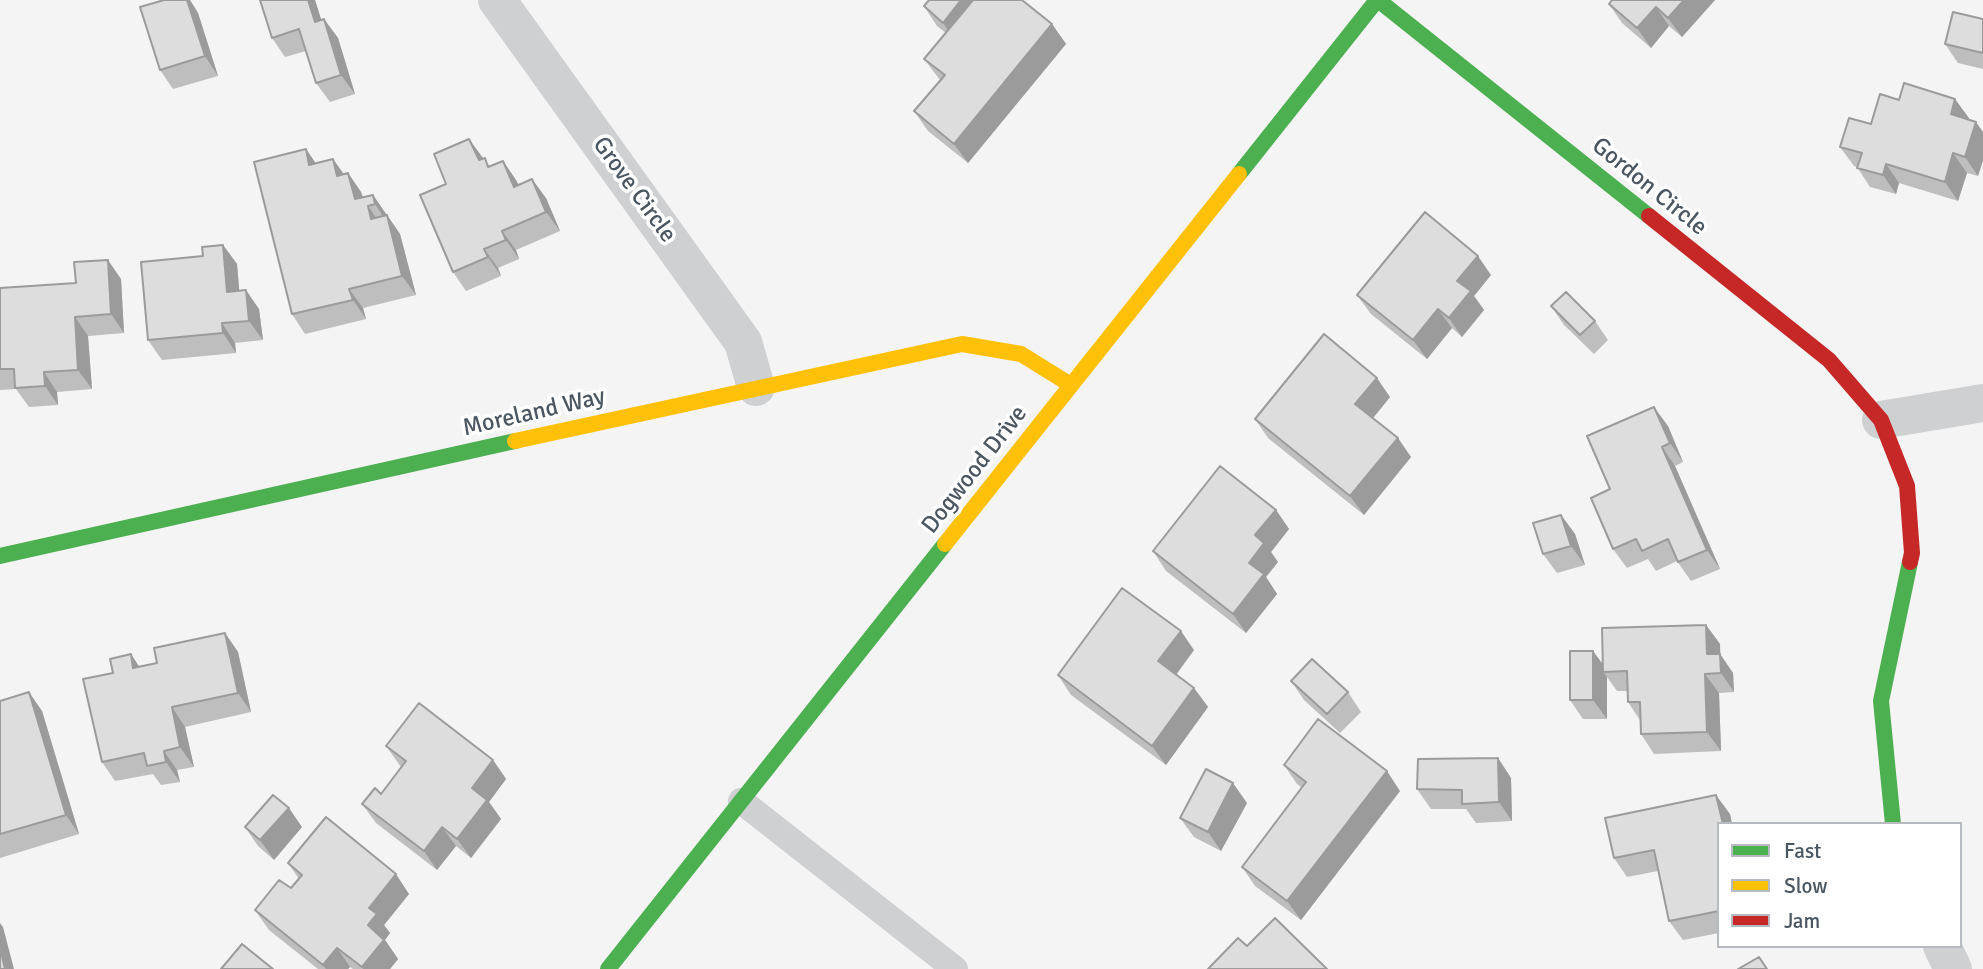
<!DOCTYPE html>
<style>
body{margin:0}
#map{position:relative;width:1983px;height:969px;overflow:hidden;background:#f4f4f4;font-family:Signika,sans-serif}
canvas{display:block}
.legend{position:absolute;left:1717px;top:822px;width:245px;height:126px;box-sizing:border-box;background:#fff;border:2px solid #b7bbc0;margin:0;padding:9px 12px;list-style:none;font-size:21px;color:#4a5661}
.legend li{display:flex;align-items:center;gap:14px;height:35px}
.legend b{width:35px;border:2px solid #b7bbc0}
</style>
<div id="map">
<canvas width="1983" height="969"></canvas>
<ul class="legend">
<li><b style="height:9px;background:#4caf50"></b>Fast</li>
<li><b style="height:9px;background:#ffc107"></b>Slow</li>
<li><b style="height:9px;background:#c62828"></b>Jam</li>
</ul>
</div>
<script>
const g = document.querySelector('canvas').getContext('2d');
g.lineJoin = 'round';
const poly = rows => new Path2D(rows.map(r => 'M' + r).join(''));
function trace(path, color, width, dash) { g.strokeStyle = color; g.lineWidth = width; g.lineCap = dash ? 'butt' : 'round'; g.setLineDash(dash || []); g.stroke(path); }
function fill(path, color) { g.fillStyle = color; g.fill(path, 'evenodd'); }
function drawText(font, color, halo, rows, align = 'center') {
  g.font = font + ' Signika,sans-serif'; g.lineWidth = 7; g.setLineDash([]); g.textBaseline = 'middle'; g.strokeStyle = halo; g.fillStyle = color; for (const [text, x, y, turn = 0] of rows) {
    g.save(); g.translate(x, y); g.rotate((+turn || 0) * Math.PI / 180); g.textAlign = isNaN(turn) ? turn : align; if (halo) g.strokeText(text, 0, 0); g.fillText(text, 0, 0); g.restore();
  }
}
trace(poly([
 [741,801,955,969]
]), '#ced0d2', 26);
trace(poly([
 [497,0,743,342,756,387],
 [1881,420,1983,403],
 [1942,946,1953,969]
]), '#ced0d2', 38);
trace(poly([
 [1378,0,1649,216],
 [1239,174,1377,0],
 [0,556,515,441],
 [1893,824,1881,701,1910,562],
 [608,969,945,544]
]), '#4caf50', 16);
trace(poly([
 [515,441,962,344,1021,354,1071,385],
 [945,544,1239,174]
]), '#ffc107', 16);
trace(poly([
 [1649,216,1829,360,1881,420,1907,486,1912,553,1910,562]
]), '#c62828', 16);
fill(poly([
 [164,0,190,0,198,13,218,76,173,89,160,70],
 [260,0,315,0,321,20,324,19,338,38,355,94,330,102,316,83,306,51,285,57,272,38],
 [1715,0,1682,37,1669,26,1651,48,1622,23,1609,4],
 [924,6,1052,24,1066,44,968,163,928,131,914,111,940,80,924,59,946,33,937,26],
 [1983,19,1983,69,1958,63,1945,44],
 [1899,100,1969,118,1978,176,1967,173,1958,201,1899,183,1896,194,1870,187,1857,167,1854,166,1840,147,1871,124],
 [306,149,315,163,333,159,344,174,348,173,361,192,363,197,373,195,400,234,416,295,363,308,366,319,305,334,292,314],
 [483,159,490,166,503,161,516,180,519,185,546,198,560,231,516,250,519,259,498,268,501,276,466,291,453,272,446,184],
 [223,245,237,264,239,291,259,309,263,340,235,343,236,353,162,360,148,340,203,256],
 [1491,275,1474,296,1484,310,1462,337,1452,328,1427,359,1371,314,1357,295],
 [121,279,124,333,88,336,92,389,57,392,58,405,29,407,16,389,0,390,0,288,76,283],
 [1551,306,1595,321,1608,340,1594,354,1564,325],
 [1390,397,1373,418,1411,457,1364,515,1268,438,1255,419],
 [1668,426,1683,462,1675,466,1720,569,1691,581,1677,561,1656,571,1648,559,1627,568,1613,549,1610,489],
 [1276,510,1289,529,1271,552,1278,562,1266,577,1277,594,1246,633,1166,571,1153,551],
 [1561,515,1575,534,1585,565,1557,573,1543,554],
 [1706,625,1720,644,1720,654,1733,673,1734,692,1719,693,1721,751,1654,754,1641,734,1640,720,1628,702,1628,691,1617,691,1607,677,1607,719,1583,719,1570,700,1593,651,1603,665],
 [225,633,238,652,251,712,185,727,194,767,177,770,180,782,161,785,153,774,115,781,102,762,139,667,157,663],
 [1194,650,1176,675,1194,688,1208,707,1166,765,1071,695,1058,675],
 [1291,681,1348,692,1361,712,1340,733,1304,700],
 [0,701,42,711,79,834,0,858],
 [386,746,493,760,506,779,489,802,501,819,471,858,456,846,437,870,376,823,362,804,381,794,401,767],
 [1498,758,1511,778,1512,821,1476,823,1466,809,1431,809,1417,789],
 [1284,765,1400,791,1301,920,1255,886,1242,867,1302,788,1297,784],
 [1247,803,1221,851,1194,837,1180,818],
 [1730,814,1732,824,1719,824,1719,933,1683,940,1669,921,1658,871,1627,877,1614,858],
 [245,827,302,827,274,860,258,846],
 [288,863,409,894,384,925,390,933,385,940,398,959,390,969,353,969,350,967,348,969,318,969,269,930,255,910,291,888,299,879]
]), '#bebebf');
fill(poly([
 [187,0,190,0,198,13,218,76,205,56],
 [308,0,315,0,328,41,315,22],
 [961,0,989,0,957,42,943,23],
 [1684,0,1715,0,1682,37,1668,18],
 [1656,7,1669,26,1651,48,1637,28],
 [324,19,338,38,355,94,341,75],
 [1052,24,1066,44,968,163,954,144],
 [1955,99,1969,118,1965,133,1951,114],
 [1976,122,1983,132,1983,161,1978,176,1965,157],
 [469,139,483,158,479,160],
 [306,149,319,168,309,165],
 [1953,153,1967,173,1958,201,1945,182],
 [333,159,346,178,337,176],
 [503,161,516,180,528,206,514,187],
 [1886,164,1899,183,1896,194,1883,175],
 [348,173,361,192,368,218,355,199],
 [532,179,546,198,560,231,546,212],
 [373,195,386,214,388,224,375,204],
 [368,206,381,225,371,219],
 [387,215,400,234,416,295,402,276],
 [502,231,516,250,519,259,506,240],
 [223,245,237,264,241,311,227,292],
 [484,249,498,268,501,276,488,257],
 [1478,256,1491,275,1474,296,1484,310,1462,337,1449,318,1457,281],
 [108,260,121,279,124,333,111,314],
 [349,289,363,308,366,319,353,300],
 [246,290,259,309,263,340,249,321],
 [1438,309,1452,328,1427,359,1413,340],
 [75,317,88,336,92,389,78,370],
 [222,323,235,343,236,353,223,333],
 [44,372,57,392,58,405,45,386],
 [1377,378,1390,397,1369,423,1355,404],
 [1654,407,1668,426,1683,462,1670,443],
 [1398,438,1411,457,1364,515,1350,496],
 [1662,447,1675,466,1720,569,1707,550],
 [1276,510,1289,529,1271,552,1278,562,1266,577,1277,594,1246,633,1233,614,1249,563,1255,535],
 [1561,515,1575,534,1585,565,1571,546],
 [1706,625,1720,644,1721,674,1707,654],
 [1181,631,1194,650,1172,680,1158,661],
 [225,633,238,652,251,712,238,693],
 [1593,651,1607,670,1603,672,1607,677,1607,719,1593,700],
 [131,654,144,674,133,668],
 [1720,654,1733,673,1734,692,1721,673],
 [1705,674,1719,693,1721,751,1707,732],
 [1194,688,1208,707,1166,765,1152,746],
 [29,692,42,711,79,834,66,815],
 [172,707,185,727,194,767,180,747],
 [164,751,177,770,180,782,166,762],
 [1498,758,1511,778,1512,821,1499,802],
 [493,760,506,779,489,802,501,819,471,858,457,839,472,788],
 [1387,771,1400,791,1301,920,1287,901],
 [1233,783,1247,803,1221,851,1208,832],
 [1716,795,1730,814,1732,824,1723,824],
 [289,808,302,827,274,860,260,840],
 [442,827,456,846,437,870,424,851],
 [396,874,409,894,384,925,390,933,385,940,398,959,390,969,363,969,362,967,369,908],
 [0,923,3,927,14,969,5,969,0,948],
 [337,948,350,967,348,969,326,969,323,965]
]), '#9b9b9b');
const building = poly([
 [164,0,187,0,205,56,160,70,140,7,164,0],
 [260,0,308,0,315,22,324,19,341,75,316,83,299,29,272,38,260,0],
 [929,0,961,0,943,23,924,6,929,0],
 [973,0,1022,0,1052,24,954,144,914,111,945,75,924,59,973,0],
 [1612,0,1684,0,1668,18,1656,7,1637,28,1609,4,1612,0],
 [1953,12,1983,19,1983,53,1945,44,1953,12],
 [1904,83,1955,99,1951,114,1976,122,1965,157,1953,153,1945,182,1886,164,1883,175,1857,168,1862,153,1840,147,1849,118,1871,124,1880,94,1899,100,1904,83],
 [469,139,479,160,485,158,488,167,503,161,514,187,532,179,546,212,502,231,506,240,484,249,488,257,453,272,420,195,446,184,434,154,469,139],
 [306,149,309,165,333,159,337,176,348,173,355,199,373,195,375,204,368,206,371,219,387,215,402,276,349,289,353,300,292,314,254,162,306,149],
 [1425,212,1478,256,1457,281,1471,291,1449,318,1438,309,1413,340,1357,295,1425,212],
 [223,245,227,292,246,290,249,321,222,323,223,333,148,340,141,262,203,256,202,247,223,245],
 [108,260,111,314,75,317,78,370,44,372,45,386,15,388,14,369,0,369,0,288,76,283,74,262,108,260],
 [1566,292,1595,321,1580,335,1551,306,1566,292],
 [1324,334,1377,378,1355,404,1398,438,1350,496,1255,419,1324,334],
 [1654,407,1670,443,1662,447,1707,550,1678,562,1668,539,1642,551,1636,539,1613,549,1591,498,1610,489,1587,436,1654,407],
 [1220,466,1276,510,1255,535,1264,543,1249,563,1264,574,1233,614,1153,551,1220,466],
 [1561,515,1571,546,1543,554,1533,523,1561,515],
 [1122,588,1181,631,1158,661,1194,688,1152,746,1058,675,1122,588],
 [1706,625,1707,654,1720,654,1721,673,1705,674,1707,732,1641,734,1640,702,1628,702,1627,671,1603,672,1602,628,1706,625],
 [225,633,238,693,172,707,180,747,164,751,166,762,147,766,144,753,102,762,83,679,113,673,110,659,131,654,133,668,157,663,154,648,225,633],
 [1570,651,1593,651,1593,700,1570,700,1570,651],
 [1312,659,1348,692,1327,714,1291,681,1312,659],
 [29,692,66,815,0,834,0,701,29,692],
 [419,703,493,760,472,788,487,800,457,839,442,827,424,851,362,804,375,788,381,794,406,761,386,746,419,703],
 [1318,719,1387,771,1287,901,1242,867,1306,782,1284,765,1318,719],
 [1498,758,1499,802,1462,804,1462,790,1417,789,1418,759,1498,758],
 [1206,769,1233,783,1208,832,1180,818,1206,769],
 [273,795,289,808,260,840,245,827,273,795],
 [1716,795,1723,824,1719,824,1719,911,1669,921,1654,850,1614,858,1605,818,1716,795],
 [326,817,396,874,369,908,377,914,368,925,384,940,362,967,337,948,323,965,255,910,279,880,291,888,302,875,288,863,326,817],
 [1275,918,1327,969,1208,969,1238,938,1247,946,1275,918],
 [242,944,273,969,221,969,242,944],
 [0,948,5,969,0,969,0,948],
 [1759,957,1767,969,1738,969,1759,957]
]);
fill(building, '#ddddde');
trace(building, '#9b9b9b', 2);
drawText('24px', '#4a5661', '#fff', [
 ["Gordon Circle",1649,187,39],
 ["Grove Circle",634,190,54],
 ["Moreland Way",534,413,-13],
 ["Dogwood Drive",975,470,-52]
]);
</script>
